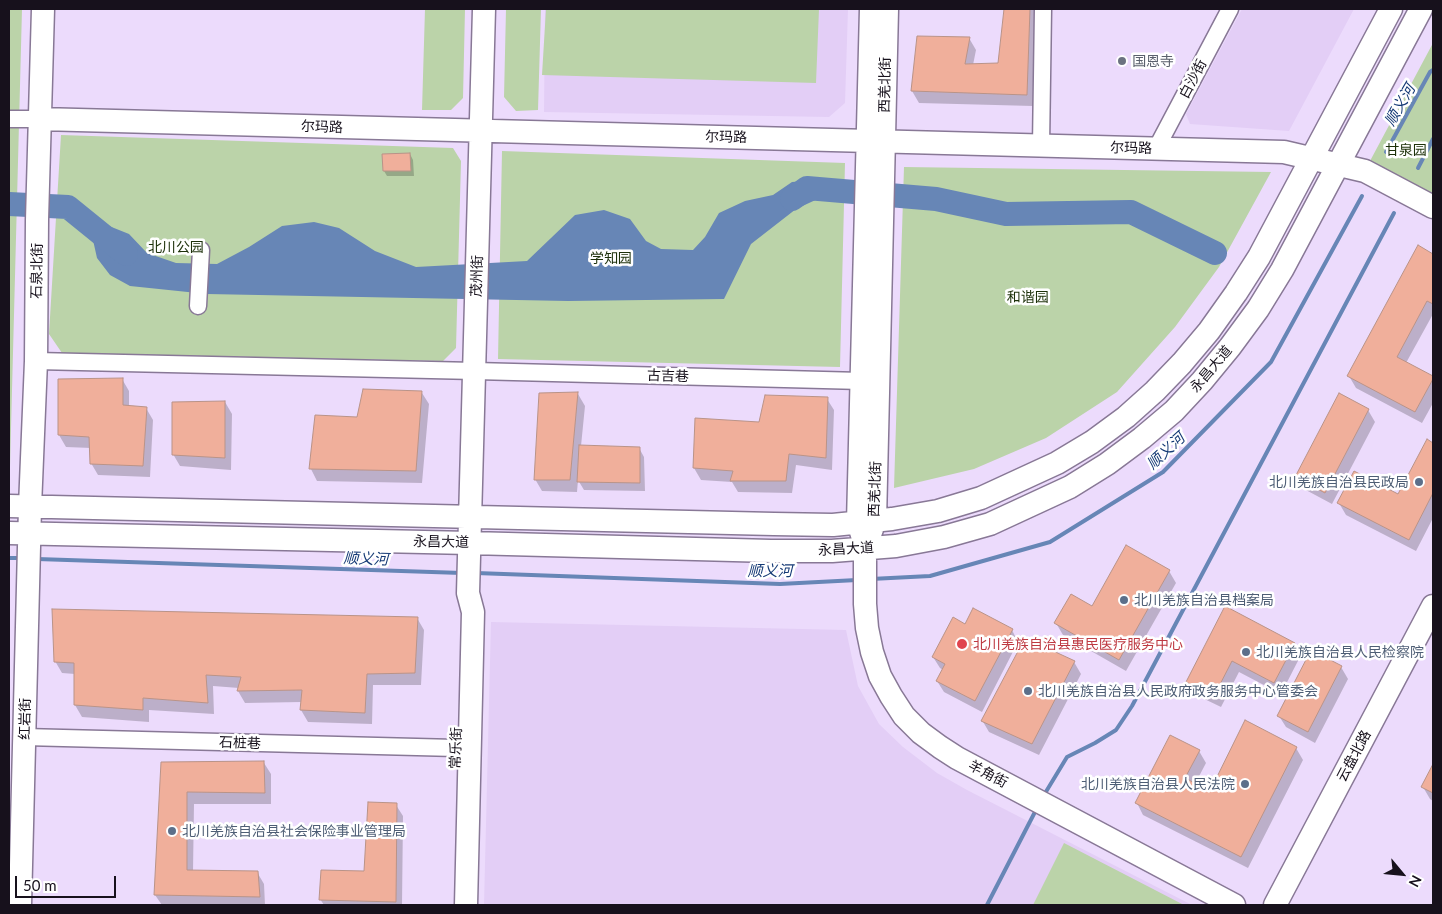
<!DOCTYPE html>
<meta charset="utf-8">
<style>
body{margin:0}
#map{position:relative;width:1442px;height:914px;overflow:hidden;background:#ecdbfc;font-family:Lato,sans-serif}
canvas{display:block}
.frame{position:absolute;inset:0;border:10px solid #17111c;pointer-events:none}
.north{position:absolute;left:1377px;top:849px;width:50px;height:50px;-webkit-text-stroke:4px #fff;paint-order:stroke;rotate:118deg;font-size:14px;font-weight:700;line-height:20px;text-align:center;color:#17111c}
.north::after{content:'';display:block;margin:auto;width:18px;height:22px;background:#17111c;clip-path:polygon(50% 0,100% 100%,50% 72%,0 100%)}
.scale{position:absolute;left:15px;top:876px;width:101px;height:22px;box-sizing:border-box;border:2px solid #17111c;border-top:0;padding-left:6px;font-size:15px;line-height:18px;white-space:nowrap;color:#17111c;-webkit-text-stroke:4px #fff;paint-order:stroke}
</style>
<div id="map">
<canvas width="1442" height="914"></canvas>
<div class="frame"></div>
<div class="north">N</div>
<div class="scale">50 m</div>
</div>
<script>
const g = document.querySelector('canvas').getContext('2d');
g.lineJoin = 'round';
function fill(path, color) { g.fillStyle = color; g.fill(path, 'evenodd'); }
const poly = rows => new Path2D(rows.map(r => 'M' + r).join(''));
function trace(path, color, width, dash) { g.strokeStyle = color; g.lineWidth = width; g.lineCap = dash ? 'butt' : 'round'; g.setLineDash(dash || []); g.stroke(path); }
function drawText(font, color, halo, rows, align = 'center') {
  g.font = font + ' Lato,"Noto Sans SC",sans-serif'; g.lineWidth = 5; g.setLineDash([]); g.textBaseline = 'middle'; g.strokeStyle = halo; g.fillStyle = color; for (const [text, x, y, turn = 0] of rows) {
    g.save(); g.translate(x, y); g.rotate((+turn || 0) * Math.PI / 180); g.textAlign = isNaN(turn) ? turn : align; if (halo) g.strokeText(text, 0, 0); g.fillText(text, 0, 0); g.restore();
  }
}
fill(poly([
 [545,9,848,9,845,103,829,117,544,112],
 [1242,9,1354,9,1289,131,1190,124,1186,114],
 [491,622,846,630,858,686,879,724,903,747,937,773,967,790,1192,905,484,905]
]), '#e3cef6');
fill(poly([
 [9,9,22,9,10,467,9,468],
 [425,9,465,9,463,98,451,110,422,110],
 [506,9,541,9,538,110,516,111,504,97],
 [546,9,819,9,816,83,542,75],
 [1433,43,1433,194,1370,161],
 [61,135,453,148,461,161,456,348,443,361,62,353,49,334],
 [502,151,845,163,840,367,498,359],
 [904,167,1271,172,1219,267,1175,327,1117,392,1046,438,974,469,894,488],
 [1064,843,1184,905,1033,905]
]), '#bbd3a9');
fill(poly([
 [819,180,822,197,796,209,751,244,724,299,568,301,207,294,130,286,110,275,97,258,93,240,109,226,129,234,147,253,176,263,217,264,249,247,282,226,314,222,339,228,375,251,416,267,527,261,575,215,604,210,630,219,646,241,661,249,693,250,705,237,719,213,745,201,773,195,792,182]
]), '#6786b6');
fill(poly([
 [1005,9,1037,9,1033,106,919,103,912,91,969,38,976,50,973,65,999,64],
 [410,154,413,160,414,176,387,176,384,171],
 [1418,247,1433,255,1433,314,1406,363,1433,378,1433,403,1422,423,1356,388,1349,376],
 [122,379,129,391,129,407,146,408,153,420,150,477,98,475,91,463,91,448,66,447,59,435],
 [422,393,429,404,422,483,317,481,311,469,316,416,358,418],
 [578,394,585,406,581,446,639,448,644,457,645,491,584,490,578,480,577,492,542,491,535,479],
 [827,399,834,410,832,470,796,465,792,493,738,492,732,482,701,480,694,468,696,419,760,423],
 [225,402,232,414,231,470,180,466,173,454],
 [1368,410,1375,422,1332,504,1304,489,1297,477],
 [1427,441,1433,444,1433,518,1416,551,1346,515,1339,503,1399,496],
 [1169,571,1176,583,1126,671,1063,635,1056,623,1092,608],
 [1226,608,1294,643,1301,655,1281,694,1239,672,1221,707,1194,694,1188,682],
 [417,618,424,630,421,685,373,685,372,724,308,722,301,710,302,702,245,703,238,691,239,688,213,686,214,714,149,710,149,722,82,717,75,705,75,674,62,673,55,661],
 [966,625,1012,630,1018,642,982,712,944,692,937,681,943,670,940,668,933,657],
 [1025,640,1074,662,1081,674,1039,755,989,732,982,720],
 [1341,667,1348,679,1315,743,1286,727,1279,716],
 [1296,748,1303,760,1248,868,1143,815,1137,803,1199,751,1206,763,1195,784,1210,792],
 [162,763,264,763,271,774,271,804,194,804,193,872,257,872,264,884,265,905,162,905,155,895],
 [1433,766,1433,801,1430,799,1423,787],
 [396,805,403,816,402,905,324,905,320,899,365,872]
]), '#0003');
trace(poly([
 [1386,152,1430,72,1433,70],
 [1418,168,1433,139],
 [9,558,22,558],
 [37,559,462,573],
 [476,573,780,584,857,580],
 [871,579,930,576,1050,542,1163,472,1271,362,1362,196],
 [1044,795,1067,757,1095,743,1116,730,1132,706,1394,213],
 [987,905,1037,808]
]), '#6786b6', 4);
trace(poly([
 [792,199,807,188,936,199,1006,214,1131,212,1215,253],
 [9,204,68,207,126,254]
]), '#6786b6', 24);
const building = poly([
 [1004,9,1030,9,1027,95,911,91,917,36,970,37,965,64,998,63,1004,9],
 [410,153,411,171,383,171,382,154,410,153],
 [1418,245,1433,254,1433,304,1427,301,1397,357,1433,376,1433,379,1415,412,1347,376,1418,245],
 [123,378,123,405,147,407,143,466,90,464,89,437,58,435,58,379,123,378],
 [363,389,422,391,416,471,309,469,315,415,357,417,363,389],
 [578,392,570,480,534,480,539,393,578,392],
 [1339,393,1369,409,1325,493,1295,477,1339,393],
 [765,395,828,397,826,458,789,454,786,481,730,481,733,471,693,468,695,418,759,422,765,395],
 [225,401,225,458,172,455,172,402,225,401],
 [1427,439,1433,443,1433,493,1409,540,1337,503,1354,471,1398,494,1427,439],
 [579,445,640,447,640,483,577,482,579,445],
 [1126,545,1170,570,1119,660,1054,623,1071,594,1092,606,1126,545],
 [1225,606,1295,643,1274,683,1232,661,1214,696,1186,682,1225,606],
 [973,608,1013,629,975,701,936,681,945,664,932,657,953,617,965,624,973,608],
 [52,609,418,617,415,673,367,674,365,713,300,710,302,690,237,691,241,677,206,675,208,703,143,698,143,710,74,705,74,663,54,662,52,609],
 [1025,638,1075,661,1032,744,981,721,1025,638],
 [1311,650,1342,666,1308,732,1277,716,1311,650],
 [1245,720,1297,747,1241,857,1135,803,1170,735,1200,750,1185,778,1210,791,1245,720],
 [264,761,265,793,187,792,187,870,258,871,260,897,154,895,161,762,264,761],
 [1433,764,1433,793,1421,787,1433,764],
 [368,802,397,803,396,902,319,900,321,870,364,871,368,802]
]);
fill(building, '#f0af9b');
trace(building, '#b99388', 1);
const street = poly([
 [9,119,40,119],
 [1041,146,1043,9],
 [1156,149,1230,9],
 [198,306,201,250],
 [36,361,475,371,862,381],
 [24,737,456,748]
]);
const secondary = poly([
 [887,9,875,521,865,548,865,604,867,628,872,652,880,676,891,696,904,716,921,733,940,747,957,758,1234,905],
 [40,119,1284,152,1365,171,1433,207],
 [9,506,774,524,833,525,892,519,938,511,981,498,1057,463,1092,442,1126,417,1155,391,1182,363,1209,331,1236,293,1259,257,1391,9],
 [9,533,470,543,771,551,832,551,896,546,944,537,990,524,1070,487,1107,464,1142,438,1174,411,1202,381,1230,347,1258,309,1282,270,1421,9],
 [862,535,858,522,871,9],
 [20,905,30,507,36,361,37,220,43,9],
 [466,905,473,612,468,593,484,9],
 [1275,905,1433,606]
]);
trace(street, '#887896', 19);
trace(secondary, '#887896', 25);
trace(street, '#fff', 16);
trace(secondary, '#fff', 22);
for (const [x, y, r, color] of [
 [1122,61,5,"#6b7280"],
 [1419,482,5,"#5c6f8a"],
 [1124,600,5,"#5c6f8a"],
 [962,644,6,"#e0444e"],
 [1246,652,5,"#5c6f8a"],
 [1028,691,5,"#5c6f8a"],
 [1245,784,5,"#5c6f8a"],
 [172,831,5,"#5c6f8a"]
]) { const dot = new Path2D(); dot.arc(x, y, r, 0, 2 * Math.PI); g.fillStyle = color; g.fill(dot); trace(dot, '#fff', 2); }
drawText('14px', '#5b616d', '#fff', [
 ["国恩寺",1132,61]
], 'left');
drawText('14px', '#17111c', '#fff', [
 ["白沙街",1193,79,-62],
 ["西羌北街",885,85,-89],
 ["尔玛路",322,127,2],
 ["尔玛路",726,137,1],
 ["尔玛路",1131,148,1],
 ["石泉北街",37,271,-89],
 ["茂州街",477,276,-88],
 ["永昌大道",1211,369,-50],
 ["古吉巷",668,376,2],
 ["西羌北街",875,489,-88],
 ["永昌大道",441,542,1],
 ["永昌大道",846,549,-3],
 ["红岩街",25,719,-89],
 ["石桩巷",240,743,2],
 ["常乐街",456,748,-88],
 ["云盘北路",1354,756,-62],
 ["羊角街",988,774,28]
]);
drawText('14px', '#1d310a', '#fff', [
 ["甘泉园",1406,150],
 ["北川公园",176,247],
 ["学知园",611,258],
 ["和谐园",1028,297]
]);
drawText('14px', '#4e5e75', '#fff', [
 ["北川羌族自治县民政局",1409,482,"right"],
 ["北川羌族自治县档案局",1134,600],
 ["北川羌族自治县人民检察院",1256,652],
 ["北川羌族自治县人民政府政务服务中心管委会",1038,691],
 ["北川羌族自治县人民法院",1235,784,"right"],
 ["北川羌族自治县社会保险事业管理局",182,831]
], 'left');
drawText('14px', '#be3a42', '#fff', [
 ["北川羌族自治县惠民医疗服务中心",973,644]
], 'left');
drawText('italic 15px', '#143975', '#fff', [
 ["顺义河",1400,105,-60],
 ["顺义河",1166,451,-43],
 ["顺义河",366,559,2],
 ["顺义河",770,571]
]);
</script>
